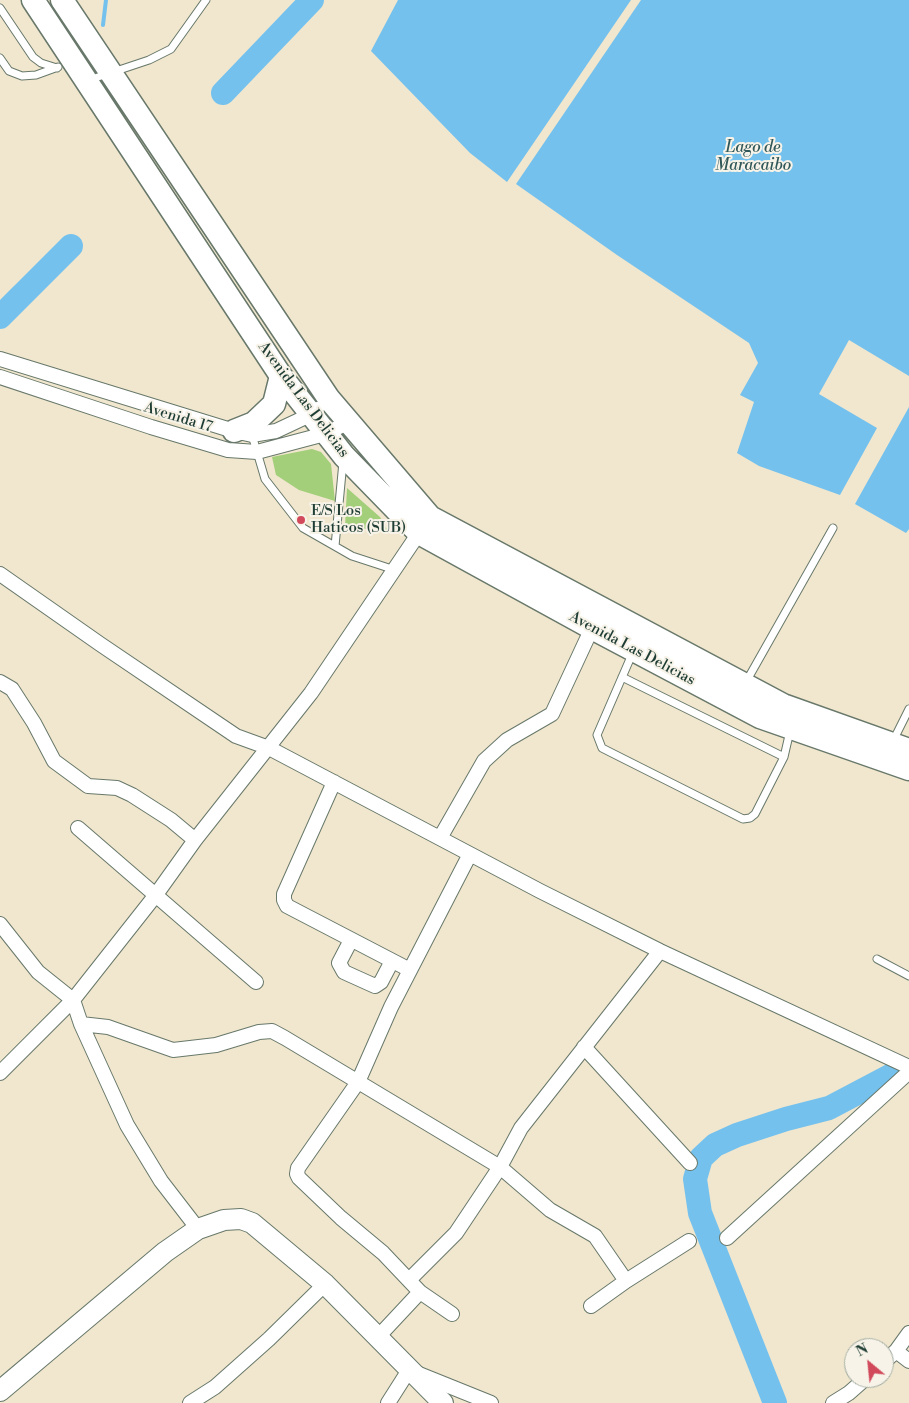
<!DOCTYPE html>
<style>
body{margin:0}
#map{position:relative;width:909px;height:1403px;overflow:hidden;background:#f0e7ce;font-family:"Libre Bodoni",serif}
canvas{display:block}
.north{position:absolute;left:844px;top:1338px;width:50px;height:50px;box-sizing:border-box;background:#f7f3e8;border:1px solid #a1aaa0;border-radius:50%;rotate:332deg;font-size:14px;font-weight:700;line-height:20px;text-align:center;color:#1f3d34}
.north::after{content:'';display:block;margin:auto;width:18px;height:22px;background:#d1495b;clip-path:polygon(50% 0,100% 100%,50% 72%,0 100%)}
</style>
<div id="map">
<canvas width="909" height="1403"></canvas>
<div class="north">N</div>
</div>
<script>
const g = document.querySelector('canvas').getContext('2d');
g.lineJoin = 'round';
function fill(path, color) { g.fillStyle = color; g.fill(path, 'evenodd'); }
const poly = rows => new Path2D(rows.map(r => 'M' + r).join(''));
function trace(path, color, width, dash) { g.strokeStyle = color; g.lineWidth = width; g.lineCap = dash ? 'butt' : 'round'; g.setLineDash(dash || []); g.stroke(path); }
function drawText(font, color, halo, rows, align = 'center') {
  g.font = font + ' "Libre Bodoni",serif'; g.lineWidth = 4; g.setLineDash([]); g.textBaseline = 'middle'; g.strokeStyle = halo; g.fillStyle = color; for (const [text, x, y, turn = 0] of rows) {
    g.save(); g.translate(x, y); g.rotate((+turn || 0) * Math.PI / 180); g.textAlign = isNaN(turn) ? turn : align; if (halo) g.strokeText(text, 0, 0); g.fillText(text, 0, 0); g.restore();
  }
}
fill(poly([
 [312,449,321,452,331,464,335,501,299,490,276,475,272,457],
 [347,488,380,517,388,531,345,527]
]), '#a3ce7a');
fill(poly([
 [398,0,631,0,507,182,470,153,371,51],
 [641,0,909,0,909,376,849,340,819,394,877,428,840,495,759,466,737,453,754,402,740,395,758,363,749,343,617,255,516,184],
 [909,407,909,529,906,533,855,504]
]), '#75c1ee');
trace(poly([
 [103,25,106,0]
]), '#75c1ee', 4);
trace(poly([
 [223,93,312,0],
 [0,317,71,246],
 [775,1403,700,1213,695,1179,701,1158,715,1145,737,1135,786,1119,829,1108,903,1069]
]), '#75c1ee', 24);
const lane = poly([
 [0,8,33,57,41,63,57,68],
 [0,58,9,71,22,76,36,75,58,67],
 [89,80,149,60,171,49,206,0],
 [252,435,265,479,303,528,352,556,395,570],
 [335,546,343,462],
 [633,652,597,735,602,748,743,819,750,818,755,814,784,757,790,731],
 [622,677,784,757],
 [746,682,833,528],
 [893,741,909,709],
 [877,959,909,976]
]);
const street = poly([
 [0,359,234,431,252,435,276,431,310,415,317,409],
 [0,377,151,427,228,450,257,452,325,434,349,422],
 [0,574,100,644,236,736,269,748,540,891,660,951,909,1067],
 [0,682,12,689,34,723,54,761,88,786,117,788,132,795,171,820,195,840],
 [334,782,284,894,284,900,287,906,410,970],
 [78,828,256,982],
 [440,838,484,761,507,740,552,714,592,628],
 [0,924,38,972,73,1000,81,1024,127,1125,161,1181,198,1229],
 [351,940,339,963,344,972,375,986,381,982,392,961],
 [81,1024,108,1027,173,1050,216,1045,259,1032,272,1031,285,1038,500,1167,550,1210,595,1236,626,1281,591,1306],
 [584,1047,690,1163],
 [0,1073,73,1000,155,896,195,840,311,693,423,527],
 [727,1238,909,1072],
 [409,1280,456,1233,500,1167,521,1128,660,951],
 [626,1281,689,1241],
 [452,1314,420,1292,383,1253,341,1218,299,1178,297,1174,298,1168,358,1082,391,1007,470,854],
 [377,1338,420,1292],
 [896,1351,909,1361],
 [884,1362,896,1351,909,1333],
 [190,1403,215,1387,269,1339,325,1284],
 [388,1403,409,1370,491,1403],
 [833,1403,849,1393,866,1378]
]);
const secondary = poly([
 [0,1391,165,1252,198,1229,224,1220,241,1219,252,1223,325,1284,443,1403]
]);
const primary = poly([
 [33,0,281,376,344,456,419,533,592,628,760,717,909,769],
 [62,0,329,399,430,517,783,705,909,750],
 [234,431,254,423,274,404,281,376]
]);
trace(lane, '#68786a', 9);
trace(street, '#68786a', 16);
trace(secondary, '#68786a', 22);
trace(primary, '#68786a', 25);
trace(lane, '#fff', 7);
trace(street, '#fff', 14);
trace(secondary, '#fff', 20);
trace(primary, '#fff', 22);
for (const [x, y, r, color] of [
 [301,520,5,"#d1495b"]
]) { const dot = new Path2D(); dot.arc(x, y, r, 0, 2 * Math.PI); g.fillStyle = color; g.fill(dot); trace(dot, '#f7f3e8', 2); }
drawText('15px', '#1f3d34', '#f7f3e8', [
 ["Avenida Las Delicias",303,400,53],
 ["Avenida 17",178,418,17],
 ["Avenida Las Delicias",632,649,28]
]);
drawText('15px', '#1f3d34', '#f7f3e8', [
 ["E/S Los",311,511],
 ["Haticos (SUB)",311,528]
], 'left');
drawText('italic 16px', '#305759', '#f7f3e8', [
 ["Lago de",753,148],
 ["Maracaibo",753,166]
]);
</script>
